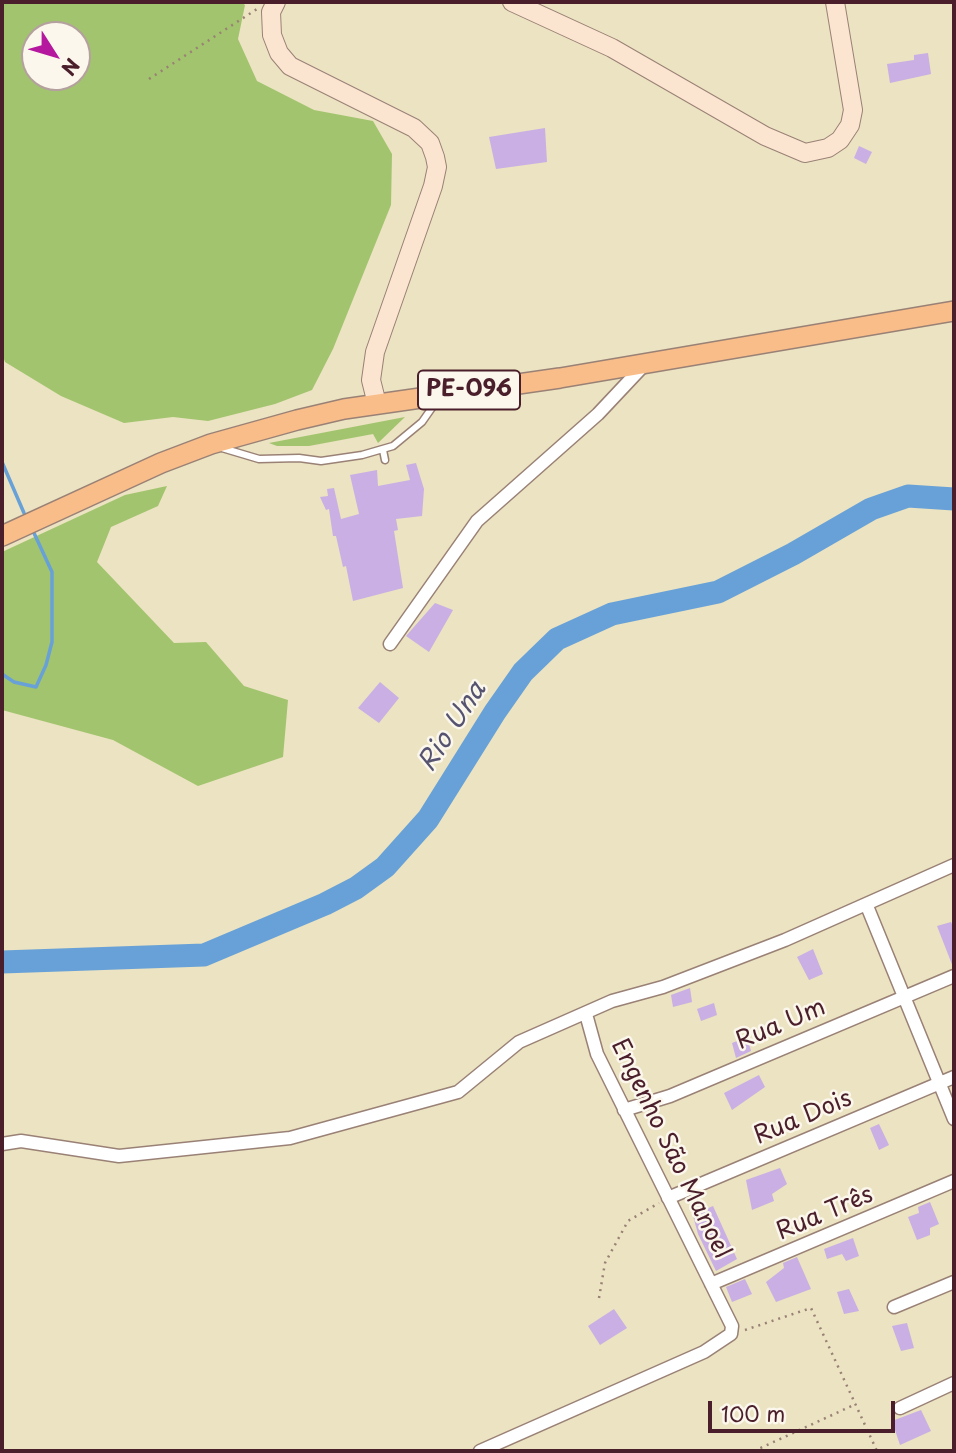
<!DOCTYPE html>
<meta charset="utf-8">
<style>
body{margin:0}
#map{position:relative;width:956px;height:1453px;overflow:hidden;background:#ebe3c1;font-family:"Playpen Sans",sans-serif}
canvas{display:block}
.frame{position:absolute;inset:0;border:4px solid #4a1f2b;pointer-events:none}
.north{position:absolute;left:21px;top:21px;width:70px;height:70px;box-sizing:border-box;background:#fbf7ec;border:2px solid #b4a19f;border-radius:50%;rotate:127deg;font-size:19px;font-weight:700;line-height:28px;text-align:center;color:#4a1f2b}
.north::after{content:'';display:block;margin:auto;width:24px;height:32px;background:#b5179e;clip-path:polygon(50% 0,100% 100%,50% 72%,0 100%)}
.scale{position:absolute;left:708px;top:1401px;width:187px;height:32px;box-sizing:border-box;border:4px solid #4a1f2b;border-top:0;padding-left:9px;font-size:21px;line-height:24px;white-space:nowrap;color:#4a1f2b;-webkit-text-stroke:5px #fbf7ec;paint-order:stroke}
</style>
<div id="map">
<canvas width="956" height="1453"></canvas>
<div class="frame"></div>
<div class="north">N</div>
<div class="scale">100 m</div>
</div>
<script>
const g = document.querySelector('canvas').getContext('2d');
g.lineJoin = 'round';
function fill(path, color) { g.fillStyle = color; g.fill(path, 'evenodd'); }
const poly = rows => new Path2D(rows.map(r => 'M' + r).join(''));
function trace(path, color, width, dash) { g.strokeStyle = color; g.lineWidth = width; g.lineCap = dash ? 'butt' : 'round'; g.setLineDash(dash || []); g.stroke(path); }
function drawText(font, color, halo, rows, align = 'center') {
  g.font = font + ' "Playpen Sans",sans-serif'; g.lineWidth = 5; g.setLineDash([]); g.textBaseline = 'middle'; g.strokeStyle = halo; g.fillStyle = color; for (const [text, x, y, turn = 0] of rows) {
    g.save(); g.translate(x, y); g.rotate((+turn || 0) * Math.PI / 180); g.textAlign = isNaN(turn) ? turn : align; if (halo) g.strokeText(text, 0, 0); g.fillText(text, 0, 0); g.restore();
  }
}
fill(poly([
 [2,2,241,2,245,5,238,39,257,81,314,110,373,121,392,154,391,205,333,349,312,390,275,404,208,421,173,417,124,423,61,396,5,362,2,353],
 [35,35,77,35,77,77,35,77],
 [405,417,378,443,373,434,309,446,277,446,269,443],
 [167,486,158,506,111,527,97,562,174,643,206,642,244,686,288,700,283,757,198,786,113,740,2,710,2,552,125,495]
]), '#a2c46e');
trace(poly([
 [2,462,24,513],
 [2,674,14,682,36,687,46,665,52,642,52,572,34,533]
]), '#68a1d7', 3.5);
trace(poly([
 [2,962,204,955,325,904,356,888,385,867,428,819,495,712,523,672,557,639,612,614,718,592,793,554,871,509,908,496,954,499]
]), '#68a1d7', 23);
fill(poly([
 [928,53,931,74,890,83,887,64,914,60,914,55],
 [545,128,547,162,496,169,489,137],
 [859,146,872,152,866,164,854,158],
 [416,463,424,489,422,516,396,519,398,530,394,531,403,588,353,601,346,566,343,567,336,536,333,536,329,509,326,510,320,497,328,496,327,489,334,488,341,519,359,514,350,475,377,470,378,486,410,480,406,465],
 [435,603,453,610,429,652,406,636],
 [380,682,399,698,379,723,358,708],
 [951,922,954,929,953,967,937,926],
 [813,949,823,974,809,980,797,957],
 [690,988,692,1002,673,1007,671,995],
 [714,1003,717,1015,701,1021,697,1009],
 [747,1037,751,1051,736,1058,732,1043],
 [759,1075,765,1087,732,1110,724,1093],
 [879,1124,889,1145,879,1150,870,1128],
 [780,1168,787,1184,772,1194,774,1201,752,1210,746,1180],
 [699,1202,704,1210,713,1206,737,1259,716,1271,698,1234,690,1205],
 [930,1202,939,1224,930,1228,930,1235,917,1240,908,1217,919,1213,918,1207],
 [853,1238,859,1256,846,1261,842,1254,827,1259,824,1249],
 [797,1257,811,1289,776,1302,766,1282,784,1268,783,1263],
 [745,1279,752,1294,732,1302,726,1287],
 [849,1289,859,1311,844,1314,837,1292],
 [614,1309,627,1328,600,1345,588,1326],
 [907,1323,914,1348,901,1351,892,1326],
 [921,1410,931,1431,900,1445,892,1421]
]), '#c9afe4');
const lane = poly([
 [222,448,259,459,299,458,321,461,362,455,393,446,422,422,436,402],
 [383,450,385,460]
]);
const street = poly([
 [390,644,477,521,598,414,645,364],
 [867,906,954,1119],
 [624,1110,670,1096,954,976],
 [2,1144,21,1141,119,1156,290,1138,458,1092,519,1042,612,1001,663,987,785,940,954,865],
 [668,1198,954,1077],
 [711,1284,954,1181],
 [894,1307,954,1282],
 [900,1408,954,1383],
 [480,1451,704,1352,731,1334,732,1326,597,1054,586,1014]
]);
const secondary = poly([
 [276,2,271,12,272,35,279,53,290,66,414,128,430,143,435,157,437,167,433,186,375,352,371,380,377,404],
 [512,2,612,48,765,136,805,153,828,148,840,140,850,125,853,110,835,2]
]);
const primary = poly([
 [2,536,161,463,211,444,297,420,344,409,560,378,954,311]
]);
trace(lane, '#9a8176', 9);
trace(street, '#9a8176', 15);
trace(secondary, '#9a8176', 20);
trace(primary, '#9a8176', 22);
trace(poly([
 [149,79,257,9],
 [599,1298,605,1263,628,1221,659,1203],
 [745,1330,811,1308,877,1451],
 [754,1451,856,1404]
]), '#9a8176', 2.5, [2, 5]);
trace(lane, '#fff', 6);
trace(street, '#fff', 12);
trace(secondary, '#fce5d0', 18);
trace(primary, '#f8bd89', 19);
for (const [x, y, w] of [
 [469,390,102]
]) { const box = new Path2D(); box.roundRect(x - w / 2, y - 19.5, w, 39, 5); g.fillStyle = '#fbf7ec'; g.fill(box); trace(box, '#4a1f2b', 2); }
drawText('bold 23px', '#4a1f2b', null, [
 ["PE-096",469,390]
]);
drawText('24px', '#4a1f2b', '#fbf7ec', [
 ["Rua Um",781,1025,-23],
 ["Rua Dois",803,1118,-23],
 ["Engenho São Manoel",670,1149,64],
 ["Rua Três",825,1214,-23]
]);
drawText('italic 26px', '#565370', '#fbf7ec', [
 ["Rio Una",453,727,-57]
]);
</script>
